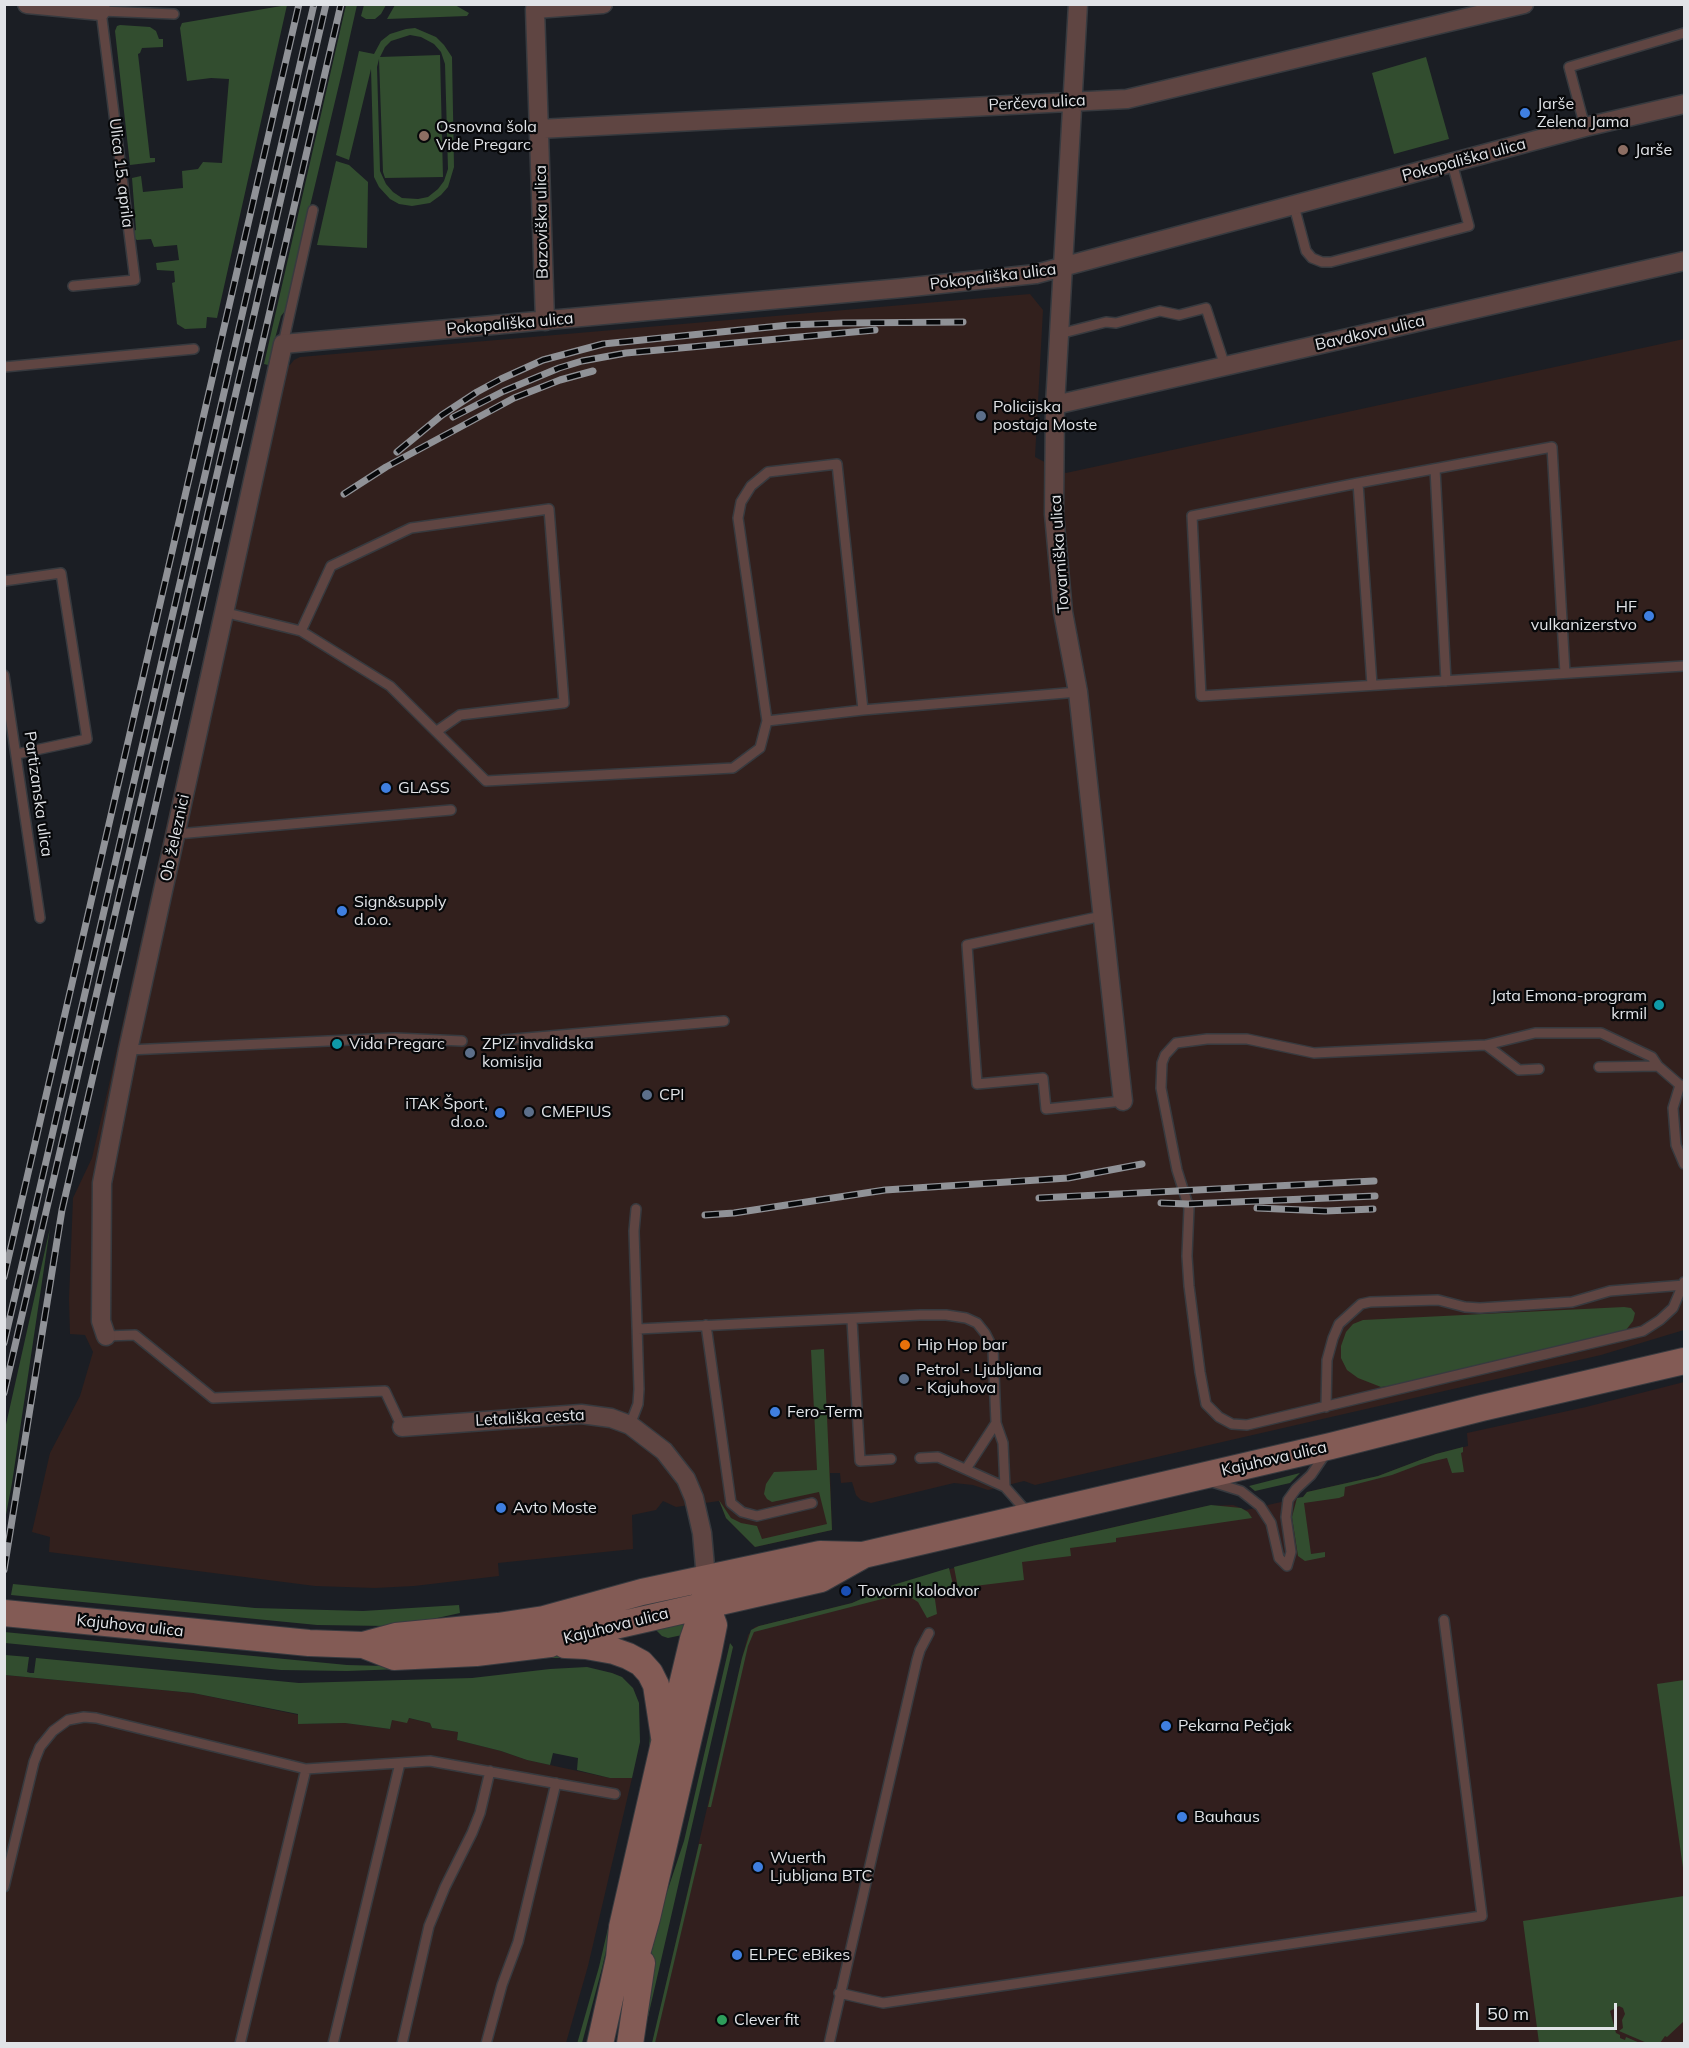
<!DOCTYPE html>
<meta charset="utf-8">
<style>
body{margin:0}
#map{position:relative;width:1689px;height:2048px;overflow:hidden;background:#1b1e24;font-family:Mulish,sans-serif}
canvas{display:block}
.frame{position:absolute;inset:0;border:6px solid #e1e3e7;pointer-events:none}
.scale{position:absolute;left:1476px;top:2003px;width:141px;height:27px;box-sizing:border-box;border:3px solid #e1e3e7;border-top:0;padding-left:8px;font-size:18px;line-height:21px;white-space:nowrap;color:#e1e3e7;-webkit-text-stroke:4px #07080a;paint-order:stroke}
</style>
<div id="map">
<canvas width="1689" height="2048"></canvas>
<div class="frame"></div>
<div class="scale">50 m</div>
</div>
<script>
const g = document.querySelector('canvas').getContext('2d');
g.lineJoin = 'round';
function fill(path, color) { g.fillStyle = color; g.fill(path, 'evenodd'); }
const poly = rows => new Path2D(rows.map(r => 'M' + r).join(''));
function trace(path, color, width, dash) { g.strokeStyle = color; g.lineWidth = width; g.lineCap = dash ? 'butt' : 'round'; g.setLineDash(dash || []); g.stroke(path); }
function drawText(font, color, halo, rows, align = 'center') {
  g.font = font + ' Mulish,sans-serif'; g.lineWidth = 4.5; g.setLineDash([]); g.textBaseline = 'middle'; g.strokeStyle = halo; g.fillStyle = color; for (const [text, x, y, turn = 0] of rows) {
    g.save(); g.translate(x, y); g.rotate((+turn || 0) * Math.PI / 180); g.textAlign = isNaN(turn) ? turn : align; if (halo) g.strokeText(text, 0, 0); g.fillText(text, 0, 0); g.restore();
  }
}
fill(poly([
 [1684,1382,1684,2043,652,2044,742,1658,748,1635,755,1627,852,1603,893,1585,1036,1545,1207,1506,1233,1505,1246,1510,1303,1497,1307,1492,1378,1476,1436,1454,1468,1446,1467,1433,1586,1407]
]), '#321f1e');
fill(poly([
 [1030,294,1043,310,1035,457,1066,473,1684,339,1684,1330,1601,1355,1035,1485,1024,1481,988,1490,973,1485,954,1483,871,1503,861,1500,856,1495,852,1482,841,1483,840,1473,830,1473,832,1530,755,1547,726,1518,719,1501,676,1507,663,1501,656,1510,632,1515,633,1549,498,1563,499,1576,414,1586,375,1588,315,1586,49,1552,50,1537,32,1532,50,1453,80,1396,93,1352,85,1335,70,1334,69,1299,73,1198,92,1158,108,1089,268,365,290,365,294,360,300,357],
 [5,1675,193,1693,299,1715,299,1724,345,1723,390,1729,392,1720,408,1718,430,1723,432,1728,458,1732,457,1740,501,1751,527,1760,610,1778,632,1778,588,1966,566,2043,5,2044]
]), '#32201d');
fill(poly([
 [287,5,217,318,207,317,206,328,185,329,177,324,172,283,175,282,174,271,157,270,156,263,179,260,177,245,154,247,151,239,137,240,134,238,133,231,136,230,132,178,141,176,143,192,183,188,182,171,198,169,203,162,222,163,229,79,211,78,187,81,180,28,182,23],
 [346,5,357,5,342,72,285,311,281,316,268,365,264,364],
 [364,5,364,4,386,5,381,14,375,19,366,19,361,16],
 [395,5,455,5,469,13,467,16,387,19],
 [120,25,150,27,156,31,159,39,163,39,163,47,142,48,140,53,138,54,150,158,155,158,155,162,130,165,115,31,117,26],
 [415,28,436,37,444,45,452,57,454,167,448,187,441,195,430,203,412,206,399,204,390,199,379,187,374,177,371,69,349,160,336,155,359,51,374,54,381,41,390,34,406,29],
 [410,35,421,37,434,44,441,52,445,64,448,169,444,181,438,189,428,197,418,199,402,198,393,192,386,184,380,171,377,67,379,59,383,172,385,178,443,177,440,55,380,57,385,47,391,41],
 [1426,57,1449,139,1394,154,1372,73],
 [336,161,349,165,368,182,367,248,317,245],
 [50,1228,12,1483,5,1520,5,1429],
 [1624,1307,1631,1308,1635,1313,1633,1321,1626,1330,1395,1385,1381,1387,1358,1378,1347,1370,1341,1358,1341,1346,1346,1332,1353,1324,1363,1320],
 [824,1349,832,1530,755,1547,726,1518,719,1500,731,1518,741,1523,757,1526,762,1539,827,1524,819,1492,772,1502,767,1499,764,1494,766,1484,774,1472,817,1470,811,1350],
 [1463,1447,1463,1452,1461,1453,1464,1472,1452,1473,1447,1458,1421,1464,1392,1475,1345,1487,1344,1496,1339,1498,1304,1503,1311,1554,1325,1552,1325,1557,1305,1561,1298,1556,1292,1517,1297,1498,1303,1497,1307,1492,1378,1476,1436,1454],
 [1300,1473,1290,1483,1255,1491,1249,1486],
 [1211,1505,1241,1508,1248,1512,1252,1518,1116,1538,1116,1542,1070,1548,1071,1556,1022,1562,1024,1580,958,1588,954,1567,1036,1545],
 [949,1568,954,1589,934,1592,937,1614,927,1618,918,1602,910,1597,902,1596,882,1599,754,1632,748,1646,711,1807,708,1807,742,1658,751,1630,759,1626,852,1603,893,1585],
 [13,1584,255,1608,363,1611,459,1605,460,1613,419,1622,387,1626,317,1625,11,1595],
 [684,1622,687,1634,668,1638,662,1636,655,1629],
 [4,1632,347,1665,385,1666,566,1654,595,1658,549,1658,457,1667,347,1671,281,1670,5,1643],
 [730,1643,733,1647,642,2043,649,1963,661,1910,684,1841],
 [5,1655,29,1657,27,1672,30,1673,34,1673,36,1658,299,1683,472,1678,550,1669,587,1667,612,1673,622,1677,633,1688,639,1703,640,1742,632,1778,610,1778,577,1770,578,1758,553,1753,550,1765,527,1760,501,1751,457,1740,458,1732,432,1728,430,1723,409,1718,407,1723,392,1720,390,1729,345,1723,298,1724,298,1714,193,1693,5,1675],
 [1684,1680,1684,1875,1657,1684],
 [651,1715,655,1731,629,1853,602,1968,582,2043,577,2044,599,1967,649,1751],
 [699,1844,702,1844,655,2043,652,2043],
 [1684,1896,1684,2021,1667,2037,1665,2036,1660,2043,1647,2043,1619,2031,1623,2028,1622,2020,1625,2014,1623,2008,1619,2006,1610,2011,1616,2033,1620,2035,1620,2038,1625,2040,1626,2037,1640,2043,1539,2043,1523,1921]
]), '#324d2f');
const service = poly([
 [1585,127,1569,67,1684,33],
 [1294,206,1306,251,1312,258,1322,262,1331,262,1469,226,1452,163],
 [73,286,135,280,101,11,174,14],
 [1059,334,1106,322,1116,323,1160,311,1179,315,1206,308,1225,366],
 [283,344,313,210],
 [4,367,194,349],
 [1435,469,1446,681],
 [1358,483,1552,447,1565,673],
 [4,581,61,573,87,739,17,754],
 [223,612,301,631,390,686,486,781,733,768,760,748,767,721,863,710,1078,692],
 [301,631,331,566,411,528,549,509,564,703,460,715,437,731],
 [4,675,40,918],
 [1372,685,1358,483,1192,516,1201,696,1684,666],
 [767,721,738,518,741,502,751,486,768,472,837,464,863,710],
 [177,834,451,810],
 [1102,916,967,945,977,1084,1043,1078,1046,1109,1123,1101],
 [503,1040,724,1021],
 [1486,1045,1519,1070,1539,1069],
 [128,1050,395,1038,462,1041],
 [1599,1067,1658,1066],
 [1680,1085,1673,1108,1676,1145,1684,1164],
 [1684,1085,1680,1085,1658,1066,1652,1057,1601,1033,1535,1033,1486,1045,1314,1053,1247,1039,1207,1039,1184,1042,1176,1043,1165,1055,1162,1063,1161,1088,1177,1170,1189,1208,1187,1256,1189,1286,1200,1372,1206,1404,1219,1417,1232,1424,1247,1425,1643,1331,1660,1320,1673,1308,1684,1282],
 [852,1320,860,1461,891,1459],
 [706,1325,731,1503,742,1512,757,1516,812,1503],
 [638,1329,920,1315,946,1315,966,1318,977,1323,985,1333,993,1349,996,1423,1003,1443,1005,1487],
 [106,1336,135,1335,213,1398,385,1391,402,1427],
 [1326,1407,1327,1360,1333,1338,1339,1324,1361,1304,1370,1302,1438,1300,1465,1307,1480,1308,1572,1302,1610,1291,1684,1285],
 [630,1425,638,1404,639,1389,634,1231,636,1209],
 [920,1458,938,1457,1005,1487,1028,1513],
 [966,1469,996,1423],
 [1212,1482,1241,1491,1260,1506,1271,1523,1279,1558,1287,1566,1291,1552,1286,1517,1288,1500,1296,1489,1311,1475,1326,1453],
 [4,1887,34,1762,40,1747,53,1731,68,1720,84,1717,96,1718,306,1769,430,1761,615,1794],
 [839,1993,883,2003,1482,1916,1444,1620],
 [240,2044,306,1769],
 [333,2044,400,1763],
 [402,2044,429,1926,445,1887,472,1833,480,1813,490,1771],
 [486,2044,502,1985,518,1942,556,1783],
 [829,2044,917,1660,920,1650,929,1633]
]);
const minor = poly([
 [27,4,101,11,100,4],
 [1078,4,1055,405,1054,514,1063,612,1078,692,1123,1101],
 [539,129,1127,99,1524,4],
 [545,321,535,9,603,4],
 [1055,405,1684,261],
 [106,1336,101,1321,102,1183,128,1050,283,344,902,288,1036,274,1585,127,1684,104],
 [402,1427,581,1414,611,1418,630,1425,664,1451,686,1479,694,1498,702,1533,706,1578]
]);
const secondary = poly([
 [4,1613,309,1643,363,1645,396,1636,498,1626,544,1619,642,1592,820,1554,863,1555,1331,1446,1482,1408,1684,1361],
 [363,1645,394,1657,476,1653,550,1644,566,1637,821,1579,862,1556],
 [565,1645,586,1646,614,1651,628,1656,641,1663,650,1673,656,1685,664,1737],
 [629,1982,647,1918,708,1655,714,1625,708,1609],
 [600,2044,619,1958,622,1927,664,1743,676,1710,693,1639,705,1604,705,1590],
 [630,2044,642,1963]
]);
trace(service, '#373a3f', 12);
trace(minor, '#373a3f', 21);
trace(secondary, '#373a3f', 28);
trace(service, '#5f4542', 9);
trace(minor, '#5f4542', 18);
trace(secondary, '#835b55', 26);
const rail = poly([
 [453,417,504,391,559,368,582,361,626,353,875,330],
 [397,452,442,415,477,392,501,379,543,360,603,344,789,325,843,323,963,322],
 [344,494,386,467,514,398,560,380,593,371],
 [1039,1198,1374,1181],
 [1161,1203,1188,1204,1375,1196],
 [1257,1208,1325,1211,1373,1209],
 [705,1215,734,1213,885,1190,1068,1178,1142,1164],
 [4,1277,299,4],
 [4,1343,314,4],
 [4,1393,326,4],
 [4,1570,62,1210,341,4]
]);
trace(rail, '#909297', 7);
trace(rail, '#07080a', 4.5, [14]);
for (const [x, y, r, color] of [
 [1525,113,6,"#3f7fe0"],
 [424,136,6,"#8d6e63"],
 [1623,150,6,"#8d6e63"],
 [981,416,6,"#5c6f8a"],
 [1649,616,6,"#3f7fe0"],
 [386,788,6,"#3f7fe0"],
 [342,911,6,"#3f7fe0"],
 [1659,1005,6,"#0f9aa8"],
 [337,1044,6,"#0f9aa8"],
 [470,1053,6,"#5c6f8a"],
 [647,1095,6,"#5c6f8a"],
 [529,1112,6,"#5c6f8a"],
 [500,1113,6,"#3f7fe0"],
 [905,1345,6,"#e8710a"],
 [904,1379,6,"#5c6f8a"],
 [775,1412,6,"#3f7fe0"],
 [501,1508,6,"#3f7fe0"],
 [846,1591,6,"#1a4fb4"],
 [1166,1726,6,"#3f7fe0"],
 [1182,1817,6,"#3f7fe0"],
 [758,1867,6,"#3f7fe0"],
 [737,1955,6,"#3f7fe0"],
 [722,2020,6,"#2e9e5b"]
]) { const dot = new Path2D(); dot.arc(x, y, r, 0, 2 * Math.PI); g.fillStyle = color; g.fill(dot); trace(dot, '#07080a', 2); }
drawText('16px', '#e1e3e7', '#07080a', [
 ["Perčeva ulica",1037,103,-3],
 ["Pokopališka ulica",1464,160,-15],
 ["Ulica 15. aprila",121,173,83],
 ["Bazoviška ulica",542,222,-91],
 ["Pokopališka ulica",993,277,-7],
 ["Pokopališka ulica",510,324,-5],
 ["Bavdkova ulica",1370,333,-13],
 ["Tovarniška ulica",1060,554,-94],
 ["Partizanska ulica",38,794,82],
 ["Ob železnici",175,838,-78],
 ["Letališka cesta",530,1418,-3],
 ["Kajuhova ulica",1274,1459,-13],
 ["Kajuhova ulica",130,1626,6],
 ["Kajuhova ulica",616,1626,-14]
]);
drawText('16px', '#e1e3e7', '#07080a', [
 ["Jarše",1537,104],
 ["Zelena Jama",1537,122],
 ["Osnovna šola",436,127],
 ["Vide Pregarc",436,145],
 ["Jarše",1635,150],
 ["Policijska",993,407],
 ["postaja Moste",993,425],
 ["HF",1637,607,"right"],
 ["vulkanizerstvo",1637,625,"right"],
 ["GLASS",398,788],
 ["Sign&supply",354,902],
 ["d.o.o.",354,920],
 ["Jata Emona-program",1647,996,"right"],
 ["krmil",1647,1014,"right"],
 ["Vida Pregarc",349,1044],
 ["ZPIZ invalidska",482,1044],
 ["komisija",482,1062],
 ["CPI",659,1095],
 ["iTAK Šport,",488,1104,"right"],
 ["d.o.o.",488,1122,"right"],
 ["CMEPIUS",541,1112],
 ["Hip Hop bar",917,1345],
 ["Petrol - Ljubljana",916,1370],
 ["- Kajuhova",916,1388],
 ["Fero-Term",787,1412],
 ["Avto Moste",513,1508],
 ["Tovorni kolodvor",858,1591],
 ["Pekarna Pečjak",1178,1726],
 ["Bauhaus",1194,1817],
 ["Wuerth",770,1858],
 ["Ljubljana BTC",770,1876],
 ["ELPEC eBikes",749,1955],
 ["Clever fit",734,2020]
], 'left');
</script>
